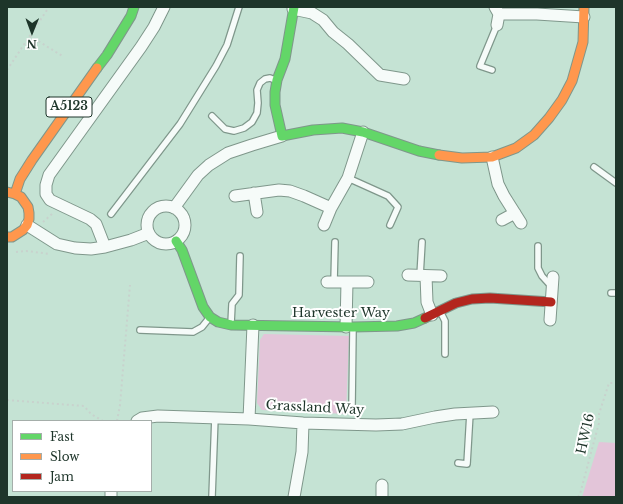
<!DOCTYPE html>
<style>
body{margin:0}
#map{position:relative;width:623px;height:504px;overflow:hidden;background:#c5e3d4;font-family:"Libre Baskerville",serif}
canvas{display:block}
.frame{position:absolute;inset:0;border:8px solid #1e352a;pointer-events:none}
.legend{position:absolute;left:12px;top:420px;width:140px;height:72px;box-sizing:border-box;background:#fff;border:1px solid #a5aeaa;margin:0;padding:5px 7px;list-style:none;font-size:12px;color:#1e352a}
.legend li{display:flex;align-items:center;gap:8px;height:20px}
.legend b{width:20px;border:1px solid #a5aeaa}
.north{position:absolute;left:12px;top:12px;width:40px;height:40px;-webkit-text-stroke:3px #fff;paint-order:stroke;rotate:181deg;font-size:11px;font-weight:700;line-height:16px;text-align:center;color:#1e352a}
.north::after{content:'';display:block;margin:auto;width:14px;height:18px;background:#1e352a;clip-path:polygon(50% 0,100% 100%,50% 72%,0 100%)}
</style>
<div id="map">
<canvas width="623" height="504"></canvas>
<div class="frame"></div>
<ul class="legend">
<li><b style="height:5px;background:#63d668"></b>Fast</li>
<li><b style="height:5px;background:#ff974d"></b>Slow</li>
<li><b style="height:5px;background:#b3261e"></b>Jam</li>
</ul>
<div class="north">N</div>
</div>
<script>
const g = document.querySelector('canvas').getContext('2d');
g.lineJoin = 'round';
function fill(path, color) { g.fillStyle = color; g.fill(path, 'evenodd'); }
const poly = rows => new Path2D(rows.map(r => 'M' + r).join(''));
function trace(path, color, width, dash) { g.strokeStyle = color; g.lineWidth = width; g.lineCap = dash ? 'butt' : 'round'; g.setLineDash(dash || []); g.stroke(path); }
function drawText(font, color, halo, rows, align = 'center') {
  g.font = font + ' "Libre Baskerville",serif'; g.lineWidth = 4; g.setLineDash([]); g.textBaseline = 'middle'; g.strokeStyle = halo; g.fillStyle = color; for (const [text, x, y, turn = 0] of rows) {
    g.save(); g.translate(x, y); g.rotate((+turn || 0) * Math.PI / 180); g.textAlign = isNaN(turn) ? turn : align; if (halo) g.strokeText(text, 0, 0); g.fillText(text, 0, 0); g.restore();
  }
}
fill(poly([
 [264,334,349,336,346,414,262,410,257,403,260,340],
 [599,442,616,443,616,497,582,497]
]), '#e3c5d9');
const lane = poly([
 [492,70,480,66,497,25],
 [212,116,225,129,234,131,244,128,252,122,257,113,258,103,257,90,260,83,265,79,270,78,275,80],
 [594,167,616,183],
 [348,178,388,196,398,207,390,225],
 [111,214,180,124,216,66,227,45,239,7],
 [538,246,538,268,542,276,552,287],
 [420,276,422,242],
 [334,282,335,242],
 [611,293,616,293],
 [440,311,445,321,445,354],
 [231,324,232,304,239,295,240,256],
 [140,330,193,332,202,327,210,317],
 [352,407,353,328],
 [458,463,467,464,470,413],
 [212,497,215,417]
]);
const street = poly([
 [495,7,499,14,497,25],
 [293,9,312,13,323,20,333,32,348,44,380,75,404,79],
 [499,14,537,14,584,17],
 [492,157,498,184,504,196,521,223],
 [254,193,257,212],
 [235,196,279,190,290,191,304,196,331,208,348,178,363,132],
 '147 225a19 19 0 1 1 38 0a19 19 0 1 1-38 0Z',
 [174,208,198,175,209,165,228,153,252,145,282,136],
 [502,220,515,213],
 [27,225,57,244,75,248,91,249,105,247,131,240,149,233],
 [324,225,331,208],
 [105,247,96,224,90,219,50,200,46,194,46,185,49,175,141,47,154,27,164,7],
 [408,275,441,276],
 [426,276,427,302,432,315],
 [327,282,368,282],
 [550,320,553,277],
 [346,327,347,282],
 [249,419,253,325],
 [137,421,142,418,158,416,249,419,303,423,376,425,402,424,435,417,455,414,493,412],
 [111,497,111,491],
 [294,497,302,452,303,423],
 [382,497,382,485]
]);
const fast = poly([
 [294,7,285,59,277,80,275,92,275,105,282,136,313,130,342,128,363,132,419,151,439,155],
 [97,68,107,55,131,16,134,7],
 [176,241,182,250,203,307,210,317,218,322,231,325,353,327,397,326,414,323,425,318]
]);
const slow = poly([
 [439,155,462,158,492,157,516,148,534,135,549,118,562,100,572,81,583,42,584,7],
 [7,192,15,194,21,197,28,207,29,213,29,219,27,225,23,230,12,237,7,237],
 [15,194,20,179,32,160,97,68]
]);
const jam = poly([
 [425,318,456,303,472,299,490,298,551,302]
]);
trace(lane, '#7f978b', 8);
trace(street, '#7f978b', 13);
trace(fast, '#7f978b', 11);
trace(slow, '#7f978b', 11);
trace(jam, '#7f978b', 11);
trace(poly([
 [30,36,64,57],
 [7,70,49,7],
 [43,222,52,214],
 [16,252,26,251,50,254],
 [7,400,84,406,91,414,103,421],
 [117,421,120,405,130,285],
 [578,497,580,494,596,434,599,423,599,414,609,383,616,383]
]), '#c8d2cd', 2, [2, 3]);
trace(lane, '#f6fbf9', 5.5);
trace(street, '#f6fbf9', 11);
trace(fast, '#63d668', 9);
trace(slow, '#ff974d', 9);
trace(jam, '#b3261e', 9);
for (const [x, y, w] of [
 [69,107,46]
]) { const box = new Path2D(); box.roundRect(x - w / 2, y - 10, w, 20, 3); g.fillStyle = '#fff'; g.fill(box); trace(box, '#1e352a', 1); }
drawText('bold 12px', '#1e352a', null, [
 ["A5123",69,107]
]);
drawText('13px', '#1e352a', '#fff', [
 ["Harvester Way",341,313],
 ["Grassland Way",315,408,3],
 ["HW16",586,434,-77]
]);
</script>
